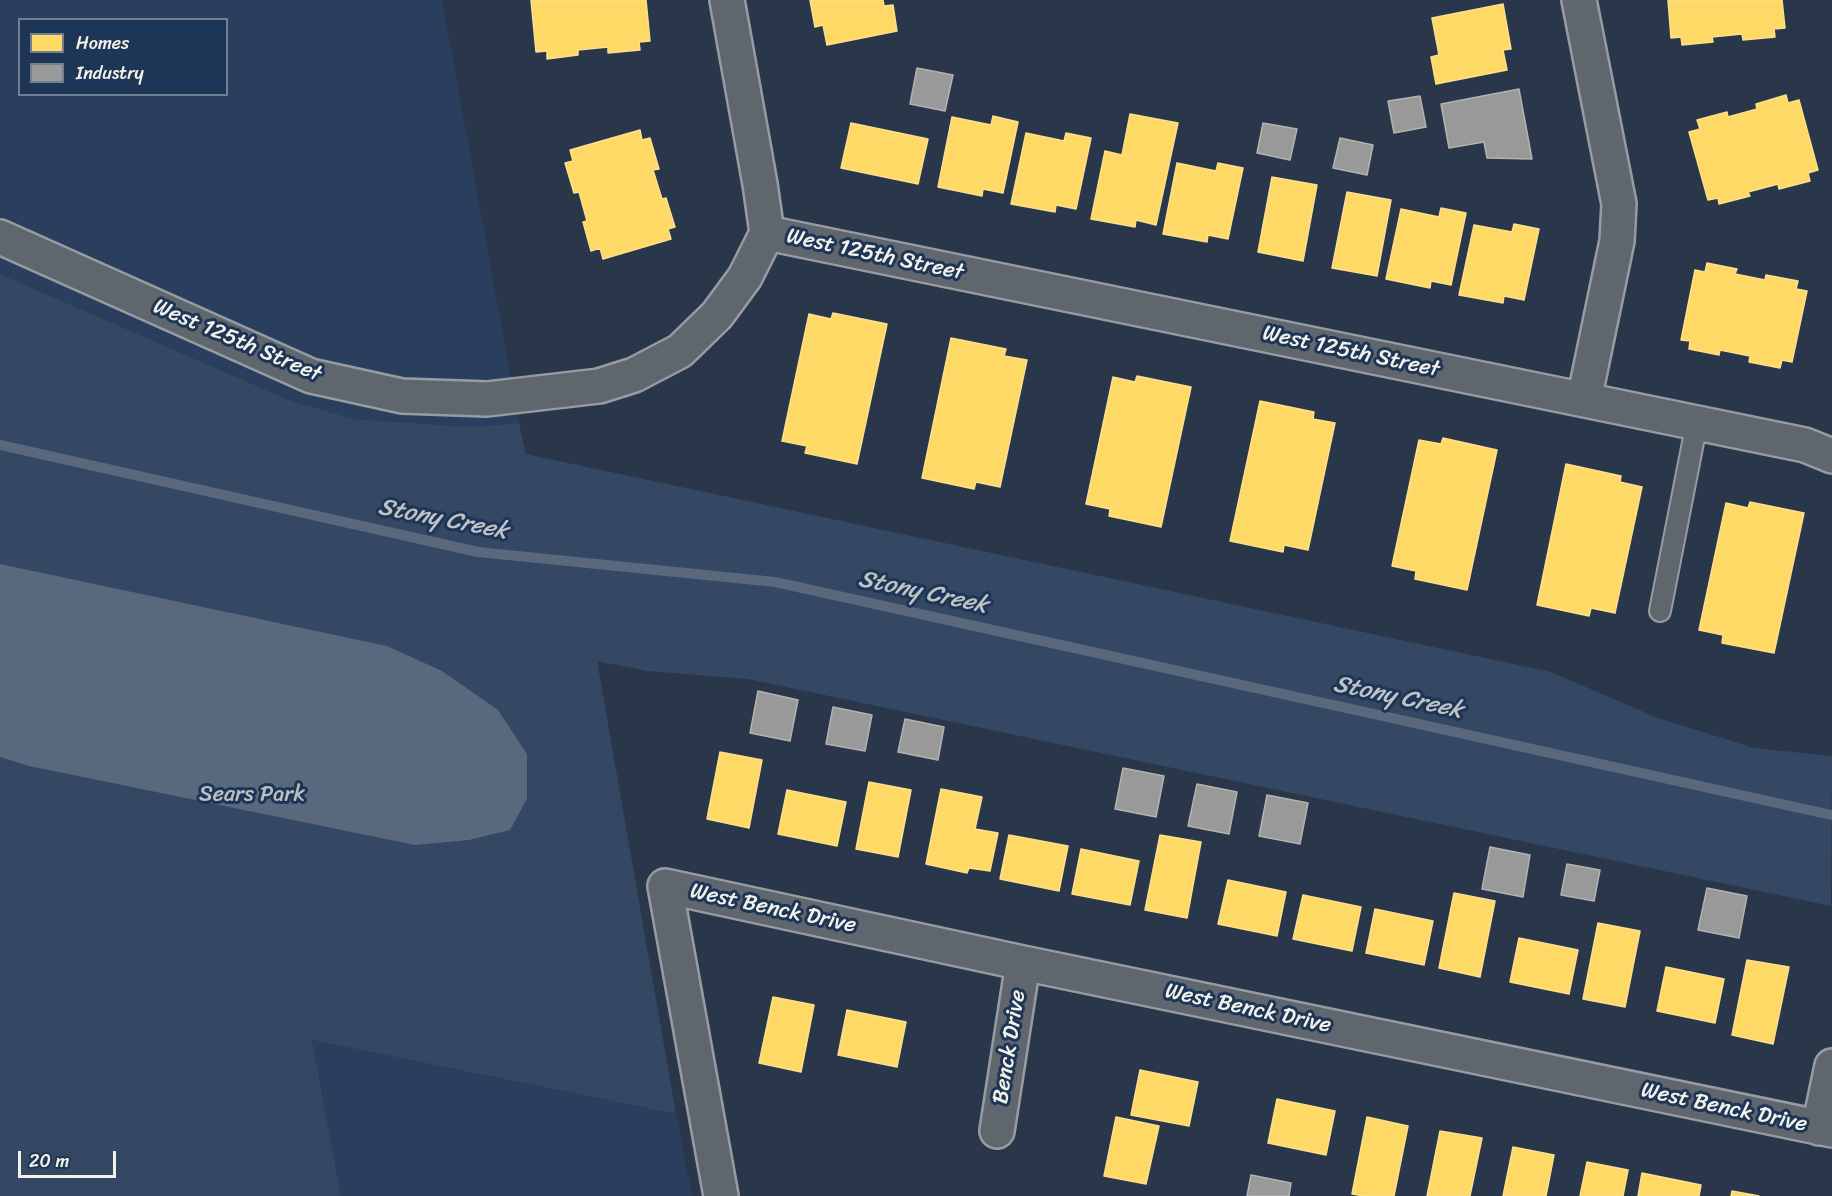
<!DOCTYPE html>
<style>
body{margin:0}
#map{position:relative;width:1832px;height:1196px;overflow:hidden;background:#2a374a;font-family:Sriracha,sans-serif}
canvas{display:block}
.legend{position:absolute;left:18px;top:18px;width:210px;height:78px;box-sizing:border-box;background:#1d3557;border:2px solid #738091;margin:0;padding:8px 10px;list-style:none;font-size:18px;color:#f4f1e8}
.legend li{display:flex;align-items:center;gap:12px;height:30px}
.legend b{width:30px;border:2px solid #738091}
.scale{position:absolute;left:18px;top:1151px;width:98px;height:27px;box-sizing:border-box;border:3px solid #f4f1e8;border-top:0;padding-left:8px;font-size:18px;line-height:21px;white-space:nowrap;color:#f4f1e8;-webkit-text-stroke:4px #1d3557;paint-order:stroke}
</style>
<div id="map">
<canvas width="1832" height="1196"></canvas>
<ul class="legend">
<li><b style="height:16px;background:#ffd966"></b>Homes</li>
<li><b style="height:16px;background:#999"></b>Industry</li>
</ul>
<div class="scale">20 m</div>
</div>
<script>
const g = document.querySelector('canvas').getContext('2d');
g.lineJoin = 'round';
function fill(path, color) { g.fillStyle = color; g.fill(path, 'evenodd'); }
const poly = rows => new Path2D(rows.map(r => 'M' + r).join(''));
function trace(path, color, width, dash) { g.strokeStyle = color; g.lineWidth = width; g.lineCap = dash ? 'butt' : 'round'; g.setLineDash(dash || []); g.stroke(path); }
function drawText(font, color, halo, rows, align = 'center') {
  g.font = font + ' Sriracha,sans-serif'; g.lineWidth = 6; g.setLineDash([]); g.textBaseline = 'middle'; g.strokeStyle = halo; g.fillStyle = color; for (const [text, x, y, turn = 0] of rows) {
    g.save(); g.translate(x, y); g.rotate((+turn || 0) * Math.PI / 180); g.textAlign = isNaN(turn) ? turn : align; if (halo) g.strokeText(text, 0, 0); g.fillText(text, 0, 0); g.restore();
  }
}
fill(poly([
 [0,0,442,0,519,423,472,427,353,419,289,400,0,274],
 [20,20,226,20,226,94,20,94],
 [312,1040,676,1114,692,1196,341,1196]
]), '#2a3f5d');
fill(poly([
 [0,274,289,400,353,419,472,427,519,423,526,454,1551,672,1658,718,1754,748,1832,756,1831,906,748,679,647,671,597,661,676,1114,312,1040,341,1196,0,1196]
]), '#344763');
fill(poly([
 [0,564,387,646,442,671,498,710,527,754,527,799,510,830,469,840,415,845,29,766,0,757]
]), '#59687d');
const homes = poly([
 [531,0,646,0,650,41,639,42,640,50,608,53,608,47,578,50,578,55,547,59,547,51,536,52,531,0],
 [810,0,883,0,884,6,893,5,897,31,827,45,823,25,815,27,810,0],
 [1668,0,1782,0,1785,28,1774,29,1775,37,1743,40,1742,34,1712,37,1713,42,1682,45,1681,37,1671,38,1668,0],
 [1503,4,1511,49,1503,50,1507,70,1436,84,1431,57,1439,55,1432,18,1503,4],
 [1786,95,1788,103,1799,100,1818,170,1808,173,1810,181,1779,189,1778,184,1748,192,1750,196,1719,204,1718,198,1708,200,1689,132,1700,129,1697,120,1727,112,1728,117,1757,109,1756,104,1786,95],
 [1130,114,1178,123,1156,225,1136,220,1135,227,1091,219,1105,151,1122,155,1130,114],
 [993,116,1018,122,1003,193,983,189,982,196,938,187,952,117,991,125,993,116],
 [851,123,928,139,918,184,841,168,851,123],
 [640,130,642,140,650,138,659,169,653,170,662,199,666,198,675,227,668,229,671,239,603,259,600,248,591,251,583,222,587,221,579,192,574,193,565,163,573,161,570,150,640,130],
 [1026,133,1064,141,1066,133,1091,138,1076,209,1056,205,1055,212,1011,204,1026,133],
 [1177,163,1216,171,1218,163,1243,168,1228,239,1208,235,1207,242,1163,234,1177,163],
 [1272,177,1317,185,1303,261,1258,252,1272,177],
 [1347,192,1391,200,1377,276,1332,268,1347,192],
 [1441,208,1466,213,1451,285,1431,281,1430,288,1386,279,1401,209,1439,217,1441,208],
 [1514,224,1539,229,1524,300,1504,296,1503,303,1459,295,1474,225,1512,232,1514,224],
 [1707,263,1737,269,1735,274,1765,280,1766,275,1798,281,1796,289,1807,291,1792,362,1782,360,1780,368,1749,362,1750,356,1720,350,1719,355,1689,349,1690,341,1681,340,1695,270,1705,272,1707,263],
 [833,313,887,324,857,464,805,453,807,446,782,441,809,314,831,319,833,313],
 [951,338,1006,349,1004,356,1027,360,1000,487,976,482,974,489,922,478,951,338],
 [1137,376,1191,387,1161,527,1109,516,1110,509,1086,504,1113,377,1135,382,1137,376],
 [1260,401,1314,412,1313,419,1335,423,1308,550,1284,545,1283,552,1230,541,1260,401],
 [1443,438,1497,450,1467,590,1415,579,1416,571,1392,566,1419,440,1441,444,1443,438],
 [1566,464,1621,476,1620,482,1642,487,1615,613,1591,608,1589,616,1537,605,1566,464],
 [1750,502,1804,513,1774,653,1722,643,1723,635,1699,630,1726,503,1748,508,1750,502],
 [720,752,762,760,749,828,707,819,720,752],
 [869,782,911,790,898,857,856,849,869,782],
 [941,789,982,797,975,829,998,833,990,871,969,868,967,873,926,864,941,789],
 [787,790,846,802,837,846,778,834,787,790],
 [1009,835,1068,846,1059,891,1000,879,1009,835],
 [1160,835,1201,842,1187,918,1145,910,1160,835],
 [1081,849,1139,861,1130,905,1072,894,1081,849],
 [1228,880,1286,892,1277,936,1218,924,1228,880],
 [1454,893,1495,901,1480,977,1439,968,1454,893],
 [1303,895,1361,907,1352,951,1293,939,1303,895],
 [1375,909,1433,921,1424,965,1366,953,1375,909],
 [1598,923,1640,931,1625,1007,1583,999,1598,923],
 [1519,938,1578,950,1569,994,1510,982,1519,938],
 [1747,960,1789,967,1773,1044,1732,1035,1747,960],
 [1666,967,1724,979,1715,1023,1657,1011,1666,967],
 [773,997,814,1005,801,1072,759,1063,773,997],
 [847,1010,906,1022,897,1067,838,1055,847,1010],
 [1140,1070,1198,1082,1189,1126,1131,1115,1140,1070],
 [1277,1099,1335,1111,1326,1155,1268,1143,1277,1099],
 [1116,1117,1159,1126,1146,1184,1104,1176,1116,1117],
 [1367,1117,1408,1126,1394,1196,1364,1196,1352,1194,1367,1117],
 [1440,1131,1482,1138,1470,1196,1427,1196,1440,1131],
 [1513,1147,1554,1155,1546,1196,1503,1196,1513,1147],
 [1587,1162,1628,1170,1623,1196,1580,1196,1587,1162],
 [1642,1173,1701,1185,1699,1196,1638,1196,1642,1173],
 [1732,1191,1759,1196,1731,1196,1732,1191]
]);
fill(homes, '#ffd966');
trace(homes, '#fce08d', 1.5);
const industry = poly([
 [917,68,953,75,945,111,910,104,917,68],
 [1519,89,1532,159,1487,158,1484,142,1449,148,1441,104,1519,89],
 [1420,96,1426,127,1394,133,1388,101,1420,96],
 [1263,123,1297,129,1290,160,1257,153,1263,123],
 [1340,138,1373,145,1367,175,1333,168,1340,138],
 [758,691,798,700,790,741,750,733,758,691],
 [833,707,872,715,865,751,826,744,833,707],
 [905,719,944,727,938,760,898,752,905,719],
 [1123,768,1164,776,1156,817,1115,809,1123,768],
 [1197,784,1237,792,1229,834,1188,826,1197,784],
 [1267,795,1308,803,1300,844,1259,836,1267,795],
 [1490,847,1530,855,1523,897,1482,889,1490,847],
 [1567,864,1600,870,1594,901,1561,895,1567,864],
 [1707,888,1747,896,1739,938,1698,930,1707,888],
 [1251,1175,1291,1183,1289,1196,1247,1196,1251,1175]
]);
fill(industry, '#999');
trace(industry, '#b4b3b1', 1.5);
trace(poly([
 [0,445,478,552,775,582,1832,815]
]), '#59687d', 10);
const service = poly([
 [1660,611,1697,422]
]);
const minor = poly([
 [727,0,760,184,767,233],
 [1579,0,1619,204,1617,241,1584,400],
 [767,233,1805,445,1832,456],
 [0,237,311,376,402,396,487,399,599,386,634,375,680,351,717,315,745,277,767,233],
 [1819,1128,1832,1066],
 [997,1131,1023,963],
 [721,1196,665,886,1023,963,1832,1130]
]);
trace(service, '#979ca3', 24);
trace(minor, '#979ca3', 38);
trace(service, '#60666e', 20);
trace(minor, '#60666e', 33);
drawText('22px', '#f4f1e8', '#1d3557', [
 ["West 125th Street",875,255,12],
 ["West 125th Street",237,341,23],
 ["West 125th Street",1351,352,12],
 ["West Benck Drive",773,909,12],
 ["West Benck Drive",1248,1009,12],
 ["Benck Drive",1010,1047,-81],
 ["West Benck Drive",1724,1108,12]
]);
drawText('22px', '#bbbfc1', '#1d3557', [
 ["Sears Park",252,795]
]);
drawText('italic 24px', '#c0c3c4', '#1d3557', [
 ["Stony Creek",443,520,11],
 ["Stony Creek",923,593,12],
 ["Stony Creek",1398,698,12]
]);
</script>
